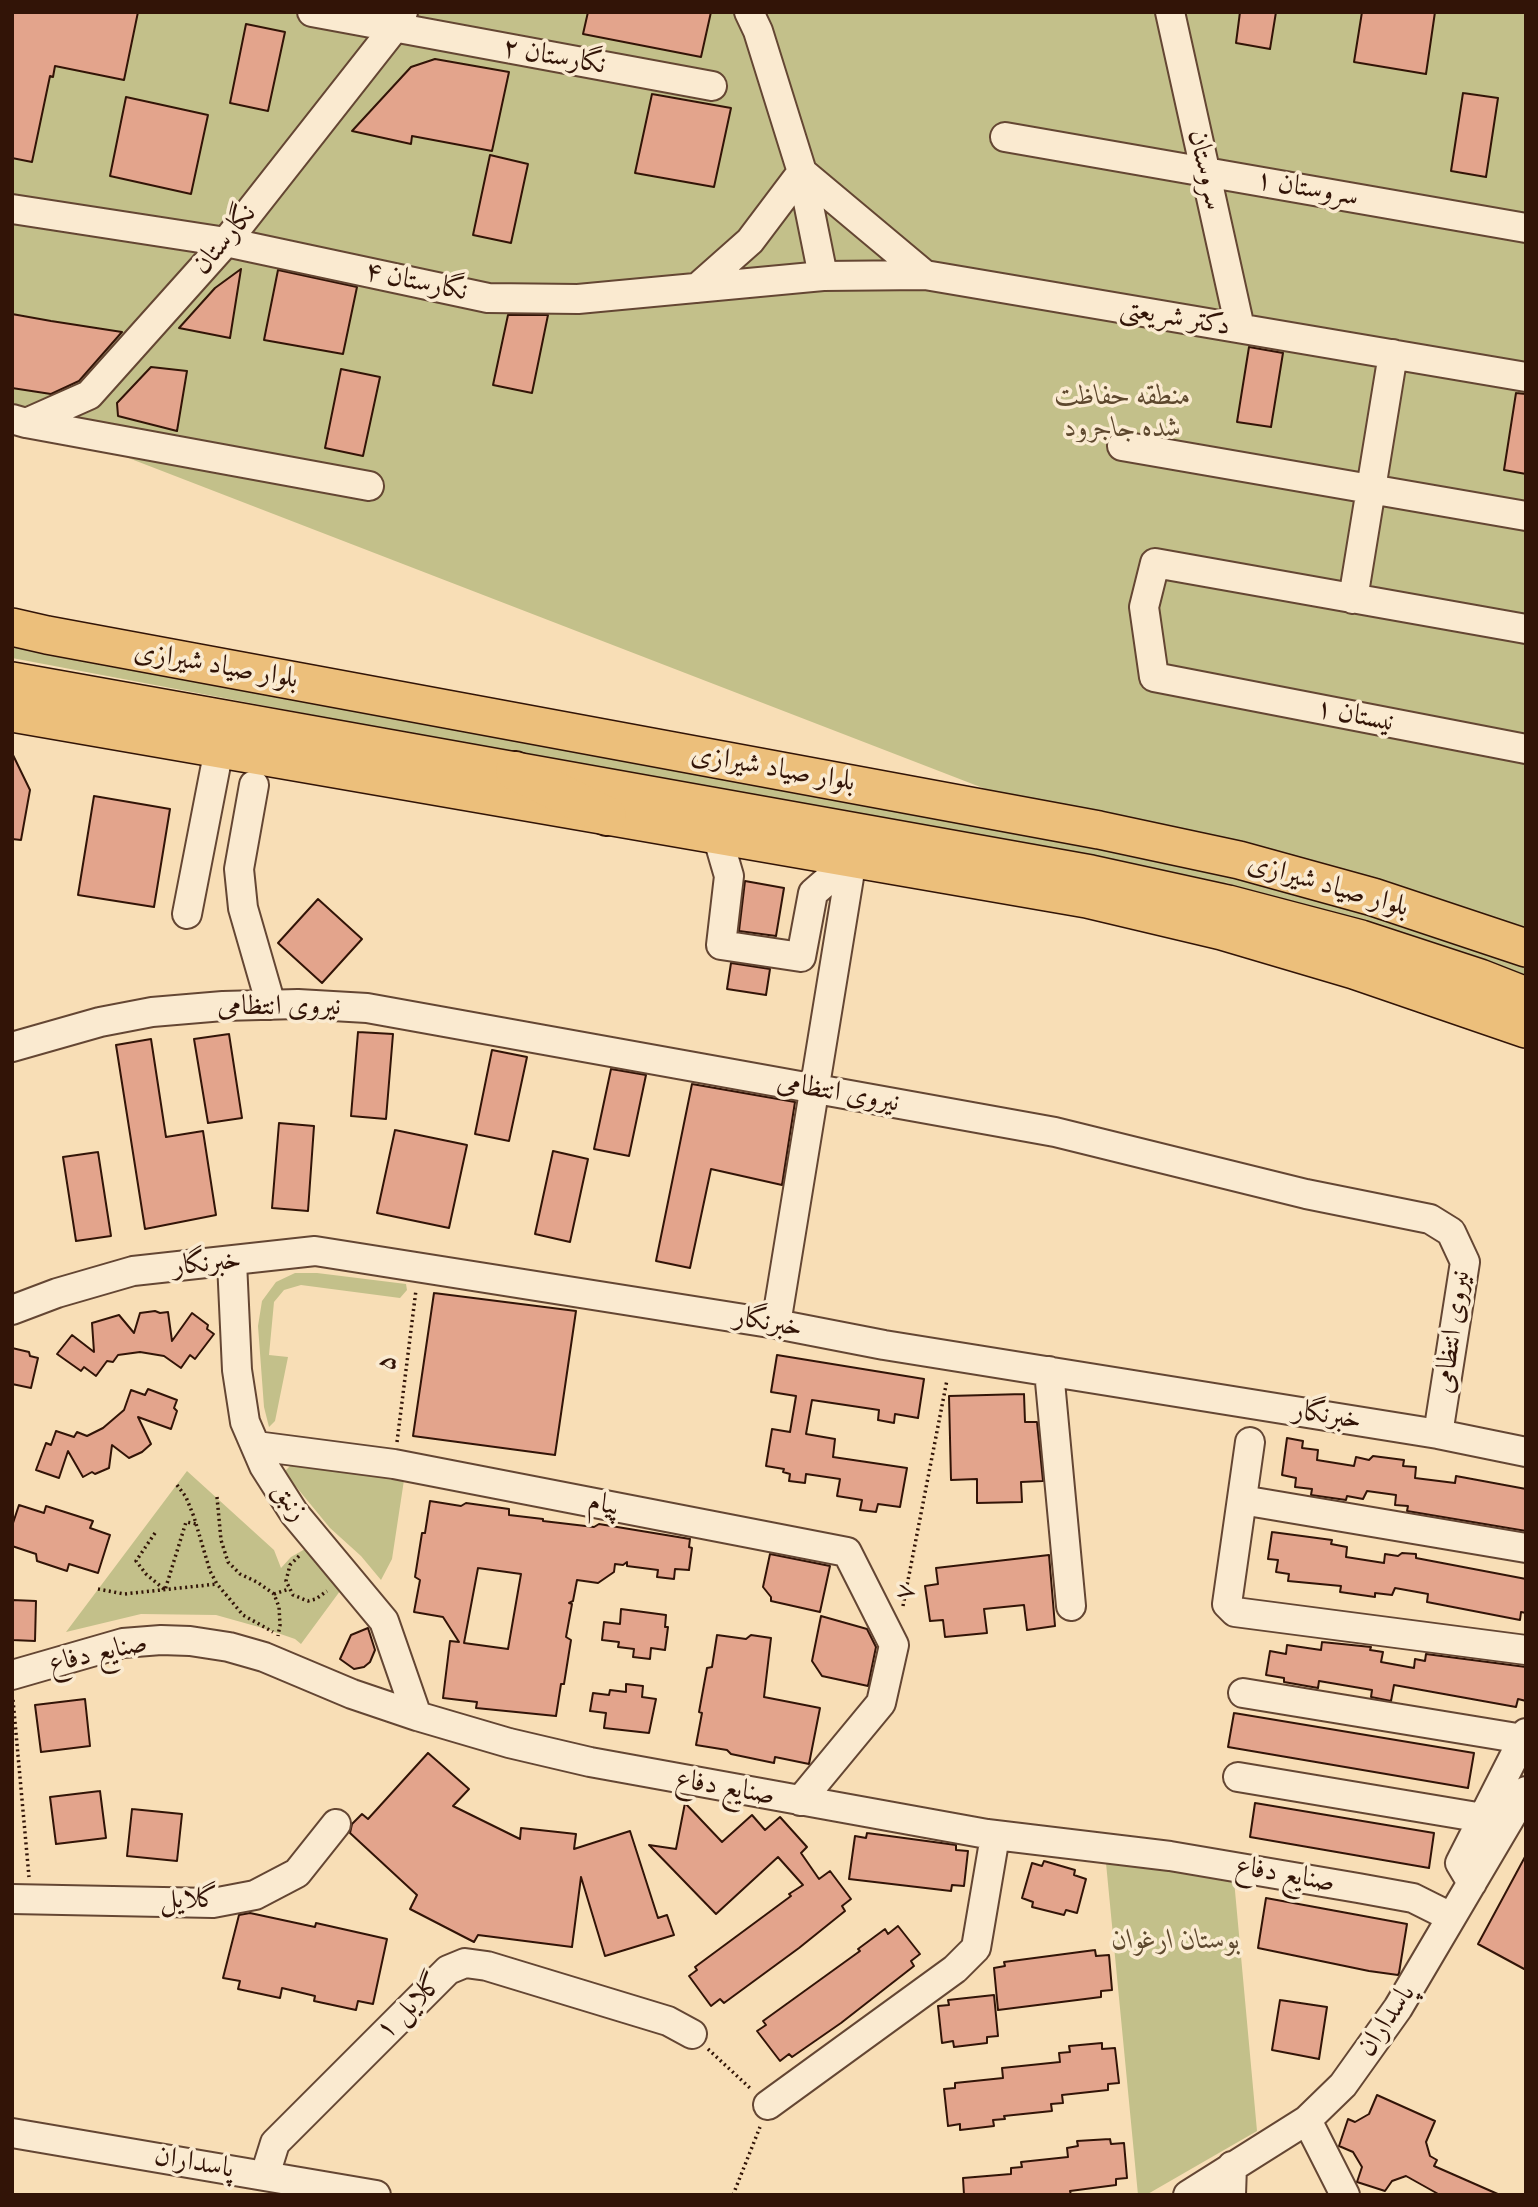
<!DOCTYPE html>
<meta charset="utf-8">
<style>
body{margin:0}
#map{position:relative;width:1538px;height:2207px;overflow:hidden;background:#f8deb6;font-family:"IM FELL Great Primer",serif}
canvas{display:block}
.frame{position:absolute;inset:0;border:14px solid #321407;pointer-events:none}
</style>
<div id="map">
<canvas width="1538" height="2207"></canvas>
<div class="frame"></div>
</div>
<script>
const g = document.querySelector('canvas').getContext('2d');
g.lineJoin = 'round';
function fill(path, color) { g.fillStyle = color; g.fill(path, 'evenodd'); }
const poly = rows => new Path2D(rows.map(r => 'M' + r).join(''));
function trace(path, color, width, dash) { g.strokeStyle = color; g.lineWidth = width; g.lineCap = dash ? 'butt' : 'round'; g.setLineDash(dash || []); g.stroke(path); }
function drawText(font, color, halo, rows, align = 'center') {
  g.font = font + ' "IM FELL Great Primer",Amiri,serif'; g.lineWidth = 7; g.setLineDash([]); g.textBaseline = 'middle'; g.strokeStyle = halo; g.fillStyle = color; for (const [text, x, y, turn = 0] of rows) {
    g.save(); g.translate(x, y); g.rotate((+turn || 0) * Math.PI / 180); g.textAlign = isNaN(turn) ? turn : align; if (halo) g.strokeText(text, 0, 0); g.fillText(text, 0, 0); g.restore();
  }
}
fill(poly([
 [12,12,1526,12,1526,998,1225,882,1234,889,12,658,12,639,1159,856,12,413],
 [295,1273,317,1273,406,1284,407,1290,400,1298,301,1285,284,1290,274,1302,269,1355,288,1357,275,1421,269,1427,264,1407,258,1326,262,1301,276,1282],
 [291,1465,404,1480,392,1559,381,1580,361,1556,330,1528,284,1472],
 [187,1471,274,1550,281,1568,291,1557,305,1549,343,1587,301,1644,295,1639,266,1629,216,1615,141,1614,66,1632],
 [1106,1863,1234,1880,1257,2131,1146,2195,1138,2195]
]), '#c3c08a');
const building = poly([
 [12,12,138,12,124,80,55,66,53,77,50,76,32,162,12,158,12,12],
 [588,12,711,12,701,57,583,34,588,12],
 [1240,12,1276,12,1270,49,1236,43,1240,12],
 [1362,12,1435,12,1426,74,1354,62,1362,12],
 [246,24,285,32,268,111,230,103,246,24],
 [435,59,509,72,492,151,412,136,411,144,352,131,411,67,435,59],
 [1463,93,1498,98,1486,177,1451,171,1463,93],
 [652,94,731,108,714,187,635,173,652,94],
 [126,97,208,115,191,194,110,176,126,97],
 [490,155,528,164,511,243,473,235,490,155],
 [241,269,230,338,179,328,215,288,241,269],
 [278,270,357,287,343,354,264,340,278,270],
 [12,314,51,321,122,332,79,381,51,394,12,388,12,314],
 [508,315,548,315,532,393,493,385,508,315],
 [1249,347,1283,353,1271,427,1237,422,1249,347],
 [151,367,187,371,177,431,118,416,117,403,151,367],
 [341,369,380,377,363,456,325,448,341,369],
 [1516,393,1526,394,1526,474,1504,470,1516,393],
 [12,753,30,790,21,840,12,839,12,753],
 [94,796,170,809,154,907,78,895,94,796],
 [745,881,784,888,776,936,739,931,745,881],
 [318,899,362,939,322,983,278,943,318,899],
 [731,963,770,969,766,995,727,989,731,963],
 [358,1032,393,1034,386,1119,351,1116,358,1032],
 [229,1034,242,1118,208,1123,194,1039,229,1034],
 [151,1039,166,1137,203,1131,216,1215,145,1229,116,1045,151,1039],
 [492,1050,527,1057,509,1141,475,1134,492,1050],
 [611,1069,646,1075,629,1156,594,1149,611,1069],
 [692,1084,795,1102,782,1185,711,1169,690,1268,656,1261,692,1084],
 [279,1123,314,1126,308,1211,272,1208,279,1123],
 [395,1130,467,1145,449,1228,377,1213,395,1130],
 [553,1151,588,1159,570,1242,535,1234,553,1151],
 [98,1152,111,1236,76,1241,63,1157,98,1152],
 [434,1293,576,1311,555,1455,413,1436,434,1293],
 [155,1311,160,1313,168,1312,172,1341,192,1313,208,1325,207,1329,214,1334,195,1359,190,1355,181,1368,164,1356,140,1352,118,1355,113,1362,107,1361,96,1376,84,1367,81,1371,57,1354,72,1335,94,1352,92,1323,119,1315,134,1333,140,1313,155,1311],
 [12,1348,29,1352,30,1356,38,1358,31,1388,12,1384,12,1348],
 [777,1355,924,1379,918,1418,895,1414,894,1423,878,1420,879,1410,812,1400,806,1434,835,1439,833,1457,907,1468,900,1507,878,1504,876,1512,860,1510,862,1500,837,1496,840,1479,806,1474,805,1483,789,1481,790,1474,783,1472,784,1469,766,1466,772,1429,790,1432,796,1396,771,1392,777,1355],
 [148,1389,177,1400,174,1408,177,1411,171,1429,138,1417,151,1444,142,1452,129,1458,112,1445,109,1468,95,1474,92,1472,83,1477,68,1451,59,1478,36,1470,46,1443,51,1445,56,1431,74,1437,77,1432,87,1436,103,1428,124,1410,131,1390,145,1395,148,1389],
 [1024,1394,1025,1422,1037,1422,1043,1481,1021,1482,1022,1502,977,1503,977,1479,951,1480,949,1396,1024,1394],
 [1287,1438,1303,1441,1302,1448,1318,1450,1317,1460,1354,1466,1356,1457,1369,1460,1373,1456,1404,1460,1403,1466,1416,1467,1415,1478,1455,1483,1456,1476,1526,1489,1526,1531,1407,1511,1408,1506,1395,1505,1396,1495,1367,1491,1363,1499,1347,1496,1346,1500,1311,1495,1312,1489,1295,1487,1296,1478,1282,1475,1287,1438],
 [430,1501,461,1506,466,1503,509,1509,509,1515,543,1519,543,1521,594,1527,599,1524,690,1539,689,1547,692,1548,689,1570,675,1569,674,1579,657,1577,658,1570,627,1566,627,1562,623,1565,615,1564,614,1572,598,1583,577,1580,573,1601,569,1603,572,1604,566,1637,571,1640,564,1684,561,1684,556,1716,476,1708,477,1702,443,1698,450,1641,459,1642,443,1617,414,1612,420,1580,415,1577,422,1533,425,1533,430,1501],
 [478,1568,521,1574,508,1649,464,1643,478,1568],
 [19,1505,44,1513,46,1506,93,1521,90,1528,110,1535,98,1573,69,1564,67,1571,37,1561,36,1554,12,1546,12,1526,19,1505],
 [1272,1532,1332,1540,1331,1544,1347,1547,1346,1557,1384,1563,1385,1554,1398,1556,1402,1553,1416,1554,1416,1558,1526,1579,1526,1613,1521,1612,1520,1620,1427,1602,1428,1594,1395,1588,1392,1595,1375,1593,1375,1597,1340,1592,1341,1586,1288,1581,1289,1574,1276,1572,1278,1560,1268,1559,1272,1532],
 [770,1554,830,1566,820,1612,771,1601,771,1597,763,1587,770,1554],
 [1049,1555,1055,1626,1027,1630,1024,1605,984,1609,987,1633,945,1637,943,1620,930,1621,925,1586,938,1584,936,1568,1049,1555],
 [12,1600,36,1601,35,1641,12,1640,12,1600],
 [621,1609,666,1615,665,1627,668,1627,665,1650,651,1648,650,1659,633,1657,634,1649,618,1647,619,1642,602,1640,604,1622,620,1624,621,1609],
 [821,1616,867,1629,876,1647,868,1686,822,1676,812,1661,821,1616],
 [368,1628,375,1650,370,1662,364,1667,354,1669,340,1659,351,1635,368,1628],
 [717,1635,746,1639,751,1635,771,1638,764,1697,820,1708,809,1764,775,1757,774,1763,731,1754,727,1750,696,1745,702,1713,699,1712,707,1668,712,1667,717,1635],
 [1322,1642,1371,1647,1370,1650,1383,1652,1381,1662,1414,1668,1415,1659,1425,1661,1426,1654,1526,1667,1526,1701,1518,1699,1516,1707,1394,1685,1391,1701,1371,1697,1372,1690,1319,1681,1318,1688,1284,1682,1284,1678,1266,1675,1270,1651,1286,1654,1287,1645,1321,1650,1322,1642],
 [626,1684,643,1686,642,1697,656,1699,649,1733,604,1728,606,1713,590,1711,593,1693,609,1695,610,1690,626,1692,626,1684],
 [85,1699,90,1746,41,1752,35,1705,85,1699],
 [1234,1713,1474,1753,1468,1788,1228,1747,1234,1713],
 [428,1753,469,1789,453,1806,520,1839,521,1828,576,1834,574,1849,630,1831,658,1918,667,1915,674,1935,605,1956,581,1877,572,1947,478,1935,474,1942,410,1909,417,1895,350,1833,352,1824,362,1814,368,1819,428,1753],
 [100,1791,106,1838,56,1844,50,1797,100,1791],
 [685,1803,722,1842,752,1815,765,1830,780,1817,807,1847,801,1853,819,1879,830,1871,851,1899,842,1906,845,1911,799,1948,724,2003,720,1999,711,2006,689,1976,697,1970,695,1967,791,1896,789,1894,803,1885,778,1857,716,1914,649,1845,676,1849,685,1803],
 [1255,1803,1434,1833,1429,1868,1250,1837,1255,1803],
 [132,1809,182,1814,177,1861,127,1856,132,1809],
 [867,1833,956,1845,956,1850,968,1851,964,1886,952,1885,951,1891,849,1879,855,1836,866,1838,867,1833],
 [1526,1855,1526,1970,1478,1944,1526,1855],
 [1044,1861,1075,1870,1074,1875,1086,1879,1077,1913,1066,1910,1064,1915,1032,1907,1033,1902,1022,1898,1032,1863,1042,1866,1044,1861],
 [1266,1898,1407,1924,1399,1973,1398,1975,1369,1971,1258,1948,1266,1898],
 [250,1913,315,1927,316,1923,387,1939,373,2004,358,2001,356,2010,314,2001,315,1996,282,1988,280,1998,238,1989,240,1981,223,1978,239,1915,250,1913],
 [898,1926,920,1954,911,1961,914,1966,841,2023,792,2057,789,2054,780,2061,757,2031,766,2025,763,2021,860,1951,858,1949,885,1929,888,1934,898,1926],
 [1095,1950,1096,1956,1109,1955,1112,1990,1101,1991,1101,1997,998,2010,994,1968,1005,1966,1004,1962,1095,1950],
 [994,1995,998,2036,987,2037,987,2043,954,2047,953,2041,942,2043,938,2006,949,2005,948,2000,994,1995],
 [1280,2000,1327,2007,1319,2059,1272,2050,1280,2000],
 [1102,2043,1102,2049,1115,2048,1119,2083,1108,2084,1108,2090,1062,2095,1063,2103,1051,2104,1052,2111,1004,2116,1005,2119,993,2120,994,2126,960,2130,960,2124,948,2126,944,2089,955,2088,955,2083,1003,2078,1002,2068,1060,2062,1059,2053,1070,2052,1069,2046,1102,2043],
 [1377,2095,1435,2121,1426,2142,1430,2156,1437,2160,1434,2166,1500,2195,1440,2195,1406,2176,1392,2181,1385,2191,1357,2182,1362,2167,1353,2152,1339,2146,1348,2119,1355,2122,1369,2114,1377,2095],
 [1110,2139,1111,2144,1124,2143,1127,2178,1116,2179,1116,2185,1070,2191,1071,2195,964,2195,963,2178,1011,2174,1011,2168,1022,2167,1021,2162,1068,2157,1067,2148,1078,2146,1077,2141,1110,2139]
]);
fill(building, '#e3a48c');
trace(building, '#321407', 2);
const minor = poly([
 [312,12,712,86],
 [749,12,758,31,802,172,823,276],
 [1170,12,1240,328],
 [1005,137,1526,228],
 [12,209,226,242,488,298,578,299,823,276,925,275,1526,377],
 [697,288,750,241,802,172,925,275],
 [12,419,26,423,89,395,226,242,395,27,403,12],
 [26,423,369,486],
 [1122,446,1526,516],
 [1353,599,1393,354],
 [1526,629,1155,563,1144,607,1154,677,1526,749],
 [254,785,239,869,243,908,271,1005],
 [717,835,729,876,721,945,801,957,813,893,852,859],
 [187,914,219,749],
 [12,1047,100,1022,152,1012,223,1006,298,1004,367,1008,1055,1132,1306,1194,1430,1219,1451,1232,1465,1262,1438,1434],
 [232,1262,237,1370,245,1422,264,1466,294,1513,384,1621,417,1716],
 [12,1310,57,1293,133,1271,315,1251,776,1324,884,1345,1438,1434,1526,1452],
 [776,1324,852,859],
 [1049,1371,1071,1606],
 [1250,1442,1227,1604,1235,1612,1526,1650],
 [256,1446,394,1464,847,1552,894,1645,881,1703,800,1801],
 [1242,1500,1526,1548],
 [12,1675,123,1643,161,1640,190,1641,229,1647,264,1657,352,1694,417,1716,509,1743,590,1762,987,1834,1170,1856,1358,1888,1413,1898,1451,1917],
 [1243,1693,1523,1739],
 [1238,1777,1483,1818],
 [1472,1883,1460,1863,1526,1733],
 [12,1899,213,1903,255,1895,297,1873,336,1824],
 [768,2105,955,1969,976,1948,995,1836],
 [1307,2120,1345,2195],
 [12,2133,376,2195],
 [265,2175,275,2143,448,1970,465,1963,487,1966,668,2021,692,2034],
 [1188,2195,1307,2120,1343,2085,1398,2008,1526,1791],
 [1231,2195,1232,2166]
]);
const major = poly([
 [12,627,47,635,1099,830,1239,860,1373,897,1526,948],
 [12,681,1091,874,1228,904,1361,939,1480,978,1526,996],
 [12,713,1087,899,1222,931,1354,970,1526,1029]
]);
const highway = poly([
 [515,771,607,816]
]);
trace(minor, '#644633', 32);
trace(major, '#321407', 40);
trace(highway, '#321407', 42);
trace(poly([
 [397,1442,416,1290],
 [177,1485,186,1497,194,1517,210,1571,217,1584,243,1615,273,1632],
 [217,1497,221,1540,228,1562,240,1574,257,1582,274,1594,279,1607,280,1625,278,1636],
 [155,1533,136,1561,146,1574,165,1590,186,1522,197,1524],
 [299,1556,290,1565,286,1581,293,1595,308,1601,316,1599,327,1591],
 [98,1589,124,1594,217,1584],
 [274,1594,289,1589],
 [903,1606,947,1380],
 [13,1700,29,1877],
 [708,2049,751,2089],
 [733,2195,760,2127]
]), '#321407', 3.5, [2, 3.5]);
trace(minor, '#faead0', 28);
trace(major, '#ecbf7b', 37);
trace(highway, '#ecbf7b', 38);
drawText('28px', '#321407', '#faead0', [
 ["نگارستان ۲",554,57,10],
 ["سروستان",1205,170,77],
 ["سروستان ۱",1307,189,10],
 ["نگارستان",225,240,-50],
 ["نگارستان ۴",416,282,12],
 ["دکتر شریعتی",1175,318,10],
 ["بلوار صیاد شیرازی",216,666,10],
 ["نیستان ۱",1355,716,11],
 ["بلوار صیاد شیرازی",773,769,10],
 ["بلوار صیاد شیرازی",1328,886,16],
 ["نیروی انتظامی",279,1007],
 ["نیروی انتظامی",838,1093,10],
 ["خبرنگار",207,1264,-6],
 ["خبرنگار",768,1323,10],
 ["نیروی انتظامی",1453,1332,-82],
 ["۵",387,1363,-83],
 ["خبرنگار",1327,1416,9],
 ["زنبق",289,1502,55],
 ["پیام",604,1505,11],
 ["۷",906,1592,-78],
 ["صنایع دفاع",98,1654,-13],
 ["صنایع دفاع",725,1788,10],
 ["صنایع دفاع",1285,1875,10],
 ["گلایل",189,1900,-1],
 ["گلایل ۱",410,2007,-44],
 ["پاسداران",1387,2021,-56],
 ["پاسداران",194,2163,10]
]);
drawText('italic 28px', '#5e482e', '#faead0', [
 ["منطقه حفاظت",1123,397],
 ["شده جاجرود",1123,429],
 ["بوستان ارغوان",1176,1941]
]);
</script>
